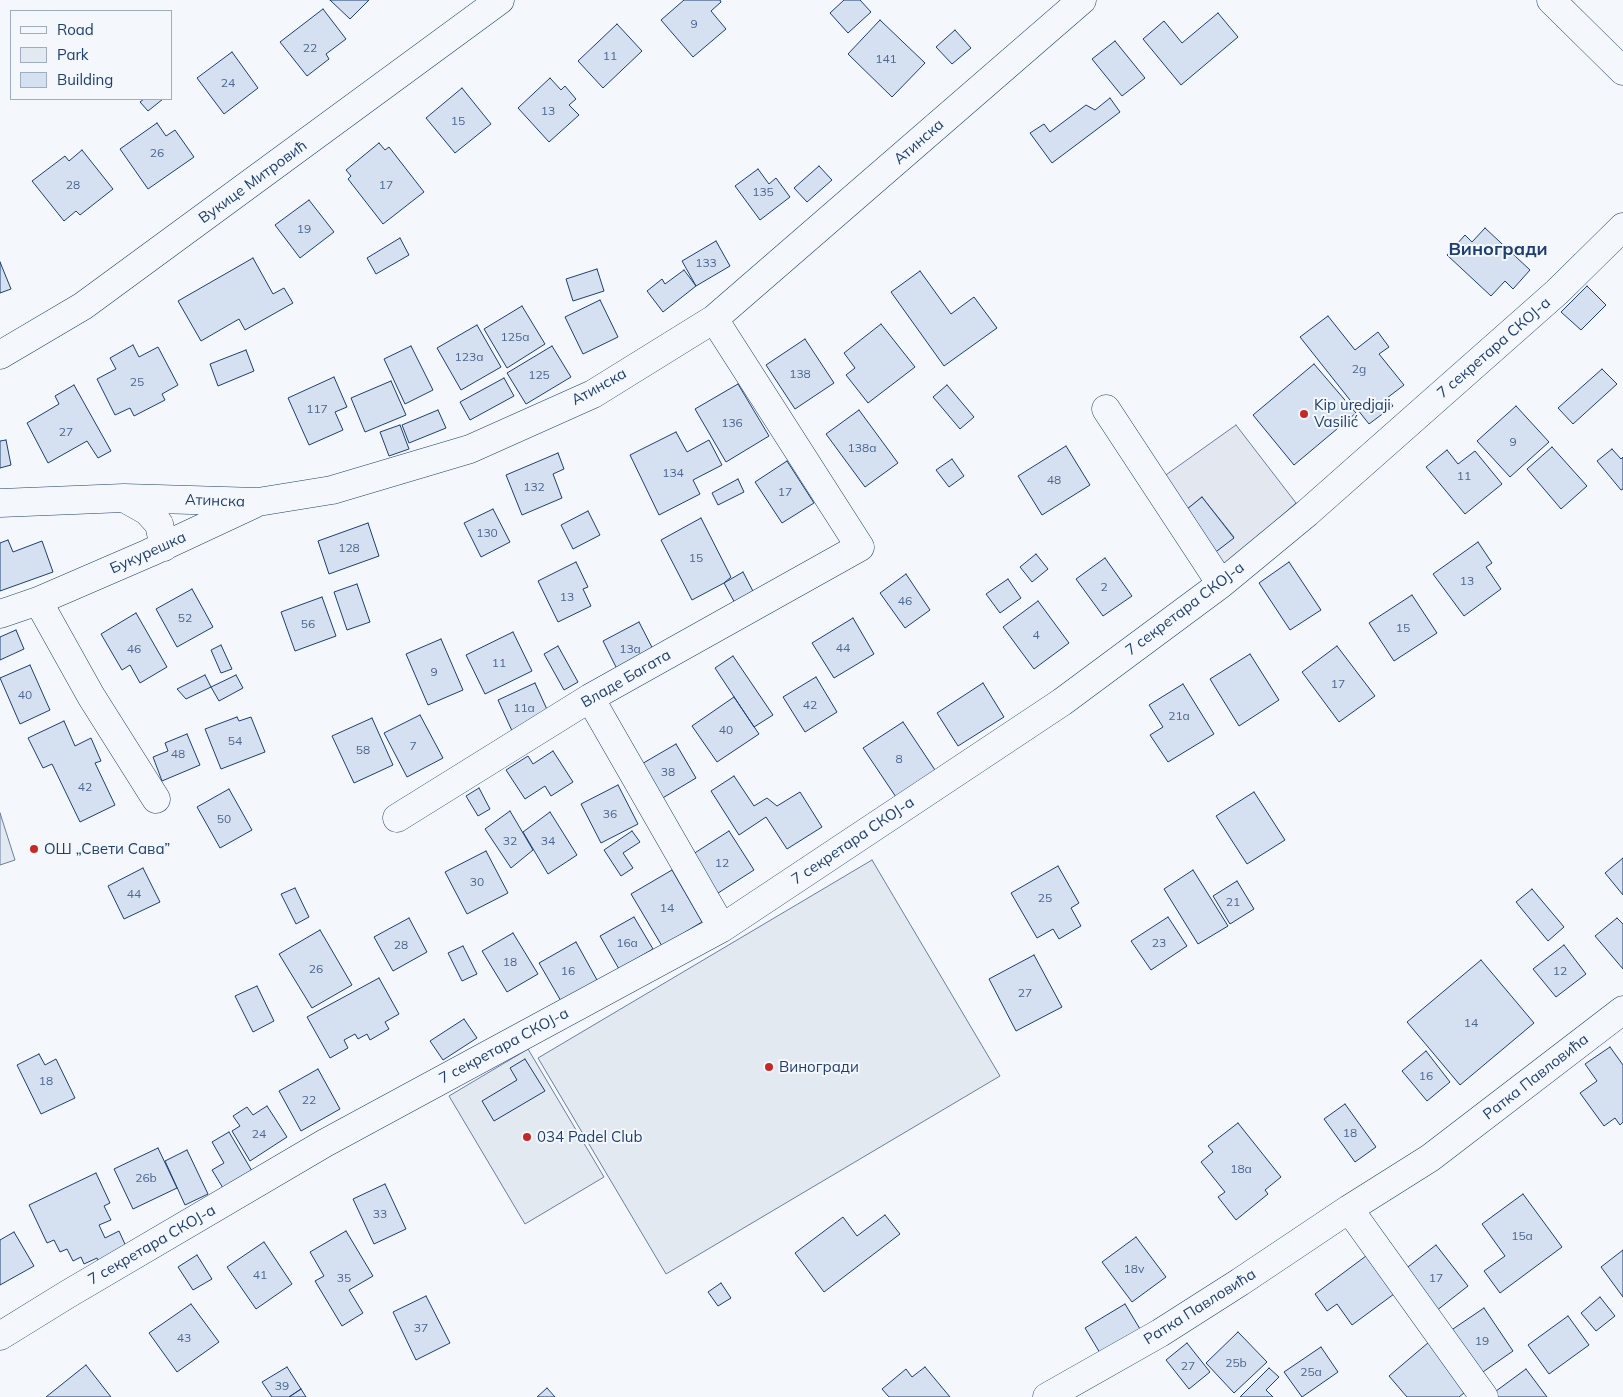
<!DOCTYPE html>
<meta charset="utf-8">
<style>
body{margin:0}
#map{position:relative;width:1623px;height:1397px;overflow:hidden;background:#f4f7fb;font-family:Mulish,sans-serif}
canvas{display:block}
.legend{position:absolute;left:10px;top:10px;width:162px;height:90px;box-sizing:border-box;background:#f4f7fb;border:1px solid #9eadc5;margin:0;padding:6px 9px;list-style:none;font-size:15px;color:#1d3f73}
.legend li{display:flex;align-items:center;gap:10px;height:25px}
.legend b{width:25px;border:1px solid #9eadc5}
</style>
<div id="map">
<canvas width="1623" height="1397"></canvas>
<ul class="legend">
<li><b style="height:6px;background:#f4f7fb"></b>Road</li>
<li><b style="height:14px;background:#e3e9f0"></b>Park</li>
<li><b style="height:14px;background:#d5e0f0"></b>Building</li>
</ul>
</div>
<script>
const g = document.querySelector('canvas').getContext('2d');
g.lineJoin = 'round';
function fill(path, color) { g.fillStyle = color; g.fill(path, 'evenodd'); }
const poly = rows => new Path2D(rows.map(r => 'M' + r).join(''));
function trace(path, color, width, dash) { g.strokeStyle = color; g.lineWidth = width; g.lineCap = dash ? 'butt' : 'round'; g.setLineDash(dash || []); g.stroke(path); }
function drawText(font, color, halo, rows, align = 'center') {
  g.font = font + ' Mulish,sans-serif'; g.lineWidth = 4; g.setLineDash([]); g.textBaseline = 'middle'; g.strokeStyle = halo; g.fillStyle = color; for (const [text, x, y, turn = 0] of rows) {
    g.save(); g.translate(x, y); g.rotate((+turn || 0) * Math.PI / 180); g.textAlign = isNaN(turn) ? turn : align; if (halo) g.strokeText(text, 0, 0); g.fillText(text, 0, 0); g.restore();
  }
}
const green = poly([
 [0,813,15,860,0,865,0,813],
 [872,860,1000,1076,666,1274,538,1058,872,860],
 [528,1049,604,1177,525,1224,449,1096,528,1049]
]);
fill(green, '#e3e9f0');
trace(green, '#687fa3', 1);
const parking = poly([
 [1236,425,1296,503,1223,568,1213,554,1234,537,1202,497,1181,514,1163,477,1236,425]
]);
fill(parking, '#e3e8f0');
trace(parking, '#687fa3', 1);
const building = poly([
 [330,0,369,0,350,19,330,0],
 [684,0,720,0,721,2,711,11,726,29,693,57,661,20,684,0],
 [844,0,860,0,871,12,848,33,830,13,844,0],
 [323,9,346,39,326,54,329,59,307,76,280,42,323,9],
 [1218,13,1238,37,1181,85,1143,39,1164,21,1182,43,1218,13],
 [880,20,925,63,892,97,848,54,880,20],
 [617,24,642,51,603,88,578,61,617,24],
 [955,30,971,48,952,64,936,47,955,30],
 [1115,41,1145,78,1122,96,1092,59,1115,41],
 [232,52,258,88,224,114,197,78,232,52],
 [550,78,561,90,565,86,576,99,569,105,579,115,549,142,518,108,550,78],
 [462,88,491,124,455,153,426,118,462,88],
 [1110,98,1120,112,1052,163,1030,133,1044,124,1050,132,1086,105,1095,110,1110,98],
 [144,99,163,99,148,111,140,102,144,99],
 [157,123,166,136,175,130,194,157,148,189,120,149,157,123],
 [379,143,385,150,389,147,424,192,383,224,348,179,351,176,346,170,379,143],
 [82,150,113,189,80,215,76,211,64,221,32,181,65,156,69,161,82,150],
 [819,166,832,180,807,202,794,188,819,166],
 [758,169,769,184,776,178,790,197,760,220,735,186,758,169],
 [309,200,334,232,300,258,275,225,309,200],
 [1485,228,1530,270,1513,289,1505,281,1491,296,1447,255,1465,235,1472,242,1485,228],
 [400,238,409,255,376,274,367,258,400,238],
 [716,241,730,266,696,286,682,261,716,241],
 [253,258,273,294,284,288,293,303,245,330,239,319,201,341,178,301,253,258],
 [0,262,11,289,0,293,0,262],
 [597,269,604,291,573,301,566,279,597,269],
 [684,270,696,286,663,312,647,291,662,279,665,284,684,270],
 [920,271,951,314,974,297,997,328,944,366,891,292,920,271],
 [1587,286,1606,305,1581,330,1561,312,1587,286],
 [600,300,618,337,583,354,565,317,600,300],
 [522,306,545,344,507,368,484,329,522,306],
 [1328,316,1355,350,1378,332,1389,347,1379,354,1404,385,1387,398,1393,406,1369,424,1300,337,1328,316],
 [881,324,915,367,868,403,846,375,855,368,844,353,881,324],
 [477,325,501,367,461,390,437,348,477,325],
 [805,339,834,383,795,409,766,365,805,339],
 [133,345,139,357,158,347,178,385,162,394,165,400,134,416,130,408,115,415,97,379,116,369,110,358,133,345],
 [411,346,433,390,405,404,384,359,411,346],
 [552,346,571,377,526,404,507,373,552,346],
 [246,350,254,371,218,386,210,364,246,350],
 [1314,364,1356,413,1294,465,1253,415,1314,364],
 [1602,369,1617,384,1573,424,1558,408,1602,369],
 [334,377,347,407,335,412,343,430,309,445,288,398,334,377],
 [504,378,514,396,470,420,460,402,504,378],
 [391,381,406,415,365,432,351,398,391,381],
 [738,384,769,436,726,462,695,409,738,384],
 [74,385,111,451,98,458,87,441,48,463,27,423,59,404,55,396,74,385],
 [947,385,974,417,960,429,933,397,947,385],
 [1516,406,1549,442,1510,477,1477,441,1516,406],
 [438,410,446,428,409,443,402,425,438,410],
 [859,410,898,463,865,487,826,434,859,410],
 [400,425,409,449,389,456,380,432,400,425],
 [676,432,687,452,709,440,722,465,693,480,700,494,659,515,630,455,676,432],
 [6,440,11,465,0,468,0,441,6,440],
 [1066,446,1090,485,1042,515,1018,476,1066,446],
 [1552,447,1587,486,1561,509,1527,469,1552,447],
 [1612,449,1621,459,1623,457,1623,489,1621,490,1597,461,1612,449],
 [1447,450,1458,464,1475,451,1502,484,1465,514,1426,467,1447,450],
 [558,453,564,469,553,474,562,498,522,515,506,475,558,453],
 [952,459,964,476,949,487,936,470,952,459],
 [787,461,814,503,782,523,755,482,787,461],
 [738,479,744,492,718,505,712,493,738,479],
 [1202,497,1234,538,1213,554,1181,514,1202,497],
 [493,509,510,542,481,557,464,523,493,509],
 [588,511,600,535,573,549,561,525,588,511],
 [701,518,731,577,724,583,692,600,661,540,701,518],
 [368,523,379,556,329,574,318,541,368,523],
 [8,540,13,552,42,541,53,572,0,591,0,543,8,540],
 [1478,542,1492,563,1486,567,1501,589,1464,616,1433,574,1478,542],
 [1036,554,1048,569,1032,582,1020,567,1036,554],
 [1105,558,1132,596,1103,616,1076,579,1105,558],
 [576,562,588,587,583,589,591,606,558,622,538,581,576,562],
 [1289,562,1321,610,1290,630,1259,583,1289,562],
 [743,572,755,595,736,605,724,583,743,572],
 [906,574,930,610,905,628,880,593,906,574],
 [1008,579,1021,598,1000,613,986,594,1008,579],
 [357,584,370,622,347,630,334,592,357,584],
 [192,589,213,627,177,647,156,609,192,589],
 [1412,595,1437,633,1394,661,1369,623,1412,595],
 [322,597,336,636,295,651,281,612,322,597],
 [1038,601,1069,643,1034,669,1003,627,1038,601],
 [136,613,167,667,140,683,130,665,122,670,101,634,136,613],
 [853,618,874,654,834,678,812,643,853,618],
 [639,622,657,657,620,675,603,641,639,622],
 [16,630,24,649,0,660,0,637,16,630],
 [513,632,532,671,485,694,466,655,513,632],
 [441,639,463,690,428,705,406,654,441,639],
 [221,645,232,669,221,673,211,650,221,645],
 [558,646,578,682,564,690,544,654,558,646],
 [1337,646,1375,696,1339,722,1302,672,1337,646],
 [1250,654,1279,700,1239,726,1210,679,1250,654],
 [733,656,773,715,754,727,715,668,733,656],
 [30,665,50,710,20,724,0,678,30,665],
 [205,675,211,687,186,699,177,689,205,675],
 [236,675,243,688,219,701,211,687,236,675],
 [816,677,837,712,805,732,783,697,816,677],
 [535,683,550,716,513,733,498,700,535,683],
 [983,683,1004,717,958,746,937,713,983,683],
 [1183,684,1214,734,1168,762,1150,735,1163,727,1149,705,1183,684],
 [734,697,759,734,717,762,692,726,734,697],
 [420,715,443,758,407,777,384,733,420,715],
 [237,717,239,721,251,717,265,752,221,769,205,729,237,717],
 [372,718,393,765,354,783,332,736,372,718],
 [64,721,75,746,91,738,101,761,95,763,115,805,80,822,52,764,43,768,28,738,64,721],
 [903,722,935,770,896,797,863,748,903,722],
 [187,734,200,765,162,781,153,757,168,751,165,743,187,734],
 [676,744,696,778,661,799,640,765,676,744],
 [553,751,573,782,551,796,545,786,525,799,506,770,528,756,533,764,553,751],
 [734,776,754,806,767,798,777,806,800,792,822,827,787,849,766,817,739,835,711,791,734,776],
 [618,785,638,824,601,843,581,804,618,785],
 [479,788,490,809,478,816,466,796,479,788],
 [229,789,252,830,220,848,197,807,229,789],
 [1254,792,1285,840,1247,864,1216,816,1254,792],
 [510,811,533,850,511,868,485,829,510,811],
 [550,812,577,855,548,874,523,832,550,812],
 [632,831,640,842,623,853,633,868,621,876,604,850,632,831],
 [729,831,754,870,715,895,690,856,729,831],
 [486,851,508,893,467,914,445,872,486,851],
 [1623,858,1623,895,1605,873,1623,858],
 [1058,866,1079,903,1071,908,1081,926,1059,939,1053,929,1037,938,1011,893,1058,866],
 [143,868,160,902,124,919,108,886,143,868],
 [672,870,702,922,662,946,631,894,672,870],
 [1193,870,1228,926,1198,944,1164,889,1193,870],
 [1237,881,1254,909,1230,924,1213,896,1237,881],
 [295,888,309,917,296,924,281,894,295,888],
 [1532,889,1564,927,1548,941,1516,902,1532,889],
 [634,917,653,949,619,969,600,936,634,917],
 [1168,917,1187,946,1151,970,1131,941,1168,917],
 [409,918,427,952,393,971,374,937,409,918],
 [1617,918,1623,924,1623,969,1595,936,1617,918],
 [320,930,352,985,312,1008,279,954,320,930],
 [513,933,538,974,507,992,482,951,513,933],
 [576,942,597,980,561,1001,539,963,576,942],
 [1564,945,1586,974,1556,997,1533,969,1564,945],
 [463,946,477,974,462,981,448,953,463,946],
 [1034,955,1062,1007,1016,1031,989,979,1034,955],
 [1481,960,1534,1023,1460,1085,1407,1022,1481,960],
 [379,978,399,1014,385,1022,389,1029,370,1040,367,1034,358,1039,355,1034,344,1040,348,1048,330,1058,307,1017,379,978],
 [257,986,274,1021,253,1032,235,996,257,986],
 [464,1019,477,1038,443,1060,430,1041,464,1019],
 [1610,1047,1623,1065,1623,1122,1620,1125,1615,1118,1604,1126,1580,1093,1597,1081,1585,1064,1610,1047],
 [1426,1051,1450,1082,1427,1101,1402,1071,1426,1051],
 [39,1054,45,1065,56,1059,75,1098,41,1114,17,1065,39,1054],
 [525,1059,545,1091,494,1121,482,1101,517,1080,510,1068,525,1059],
 [318,1069,340,1109,301,1131,279,1091,318,1069],
 [1345,1104,1376,1147,1355,1162,1324,1119,1345,1104],
 [267,1106,287,1137,250,1161,232,1131,240,1126,233,1116,247,1107,253,1115,267,1106],
 [1238,1123,1281,1177,1265,1190,1268,1194,1236,1220,1218,1197,1225,1192,1201,1162,1213,1152,1208,1146,1238,1123],
 [229,1132,252,1171,223,1188,212,1170,224,1163,212,1142,229,1132],
 [158,1148,177,1188,133,1209,114,1169,158,1148],
 [187,1150,208,1194,185,1205,165,1161,187,1150],
 [96,1173,110,1203,104,1206,111,1220,99,1225,105,1238,119,1231,129,1253,101,1266,97,1258,84,1264,81,1257,73,1261,67,1249,60,1252,54,1240,47,1243,29,1205,96,1173],
 [385,1184,406,1229,374,1244,353,1199,385,1184],
 [1523,1194,1562,1247,1500,1293,1484,1271,1505,1256,1482,1224,1523,1194],
 [885,1215,900,1234,824,1292,795,1253,843,1217,857,1236,885,1215],
 [346,1231,373,1276,349,1290,363,1313,342,1326,315,1281,324,1276,310,1252,346,1231],
 [14,1232,34,1266,0,1285,0,1240,14,1232],
 [1136,1237,1166,1277,1132,1302,1102,1262,1136,1237],
 [264,1242,292,1284,256,1309,227,1267,264,1242],
 [1436,1245,1468,1286,1436,1311,1404,1270,1436,1245],
 [1623,1250,1623,1297,1601,1267,1623,1250],
 [197,1255,212,1279,193,1290,178,1267,197,1255],
 [1366,1256,1394,1294,1352,1325,1337,1304,1327,1311,1315,1294,1366,1256],
 [721,1283,731,1298,718,1306,708,1292,721,1283],
 [426,1296,450,1343,416,1360,393,1312,426,1296],
 [1600,1297,1615,1316,1596,1331,1581,1313,1600,1297],
 [191,1304,219,1342,177,1372,149,1333,191,1304],
 [1125,1304,1140,1329,1100,1353,1085,1328,1125,1304],
 [1484,1308,1513,1351,1480,1374,1450,1331,1484,1308],
 [1568,1316,1589,1345,1549,1374,1528,1345,1568,1316],
 [1238,1332,1267,1362,1234,1393,1206,1363,1238,1332],
 [1429,1342,1469,1389,1459,1397,1407,1397,1389,1376,1429,1342],
 [1187,1343,1210,1372,1189,1389,1166,1360,1187,1343],
 [1321,1347,1338,1372,1302,1397,1284,1372,1321,1347],
 [86,1365,111,1397,46,1397,86,1365],
 [287,1367,301,1389,289,1397,272,1397,262,1382,287,1367],
 [925,1367,950,1397,889,1397,882,1389,906,1369,912,1377,925,1367],
 [1269,1368,1279,1377,1266,1390,1273,1397,1240,1397,1269,1368],
 [1526,1369,1547,1397,1494,1397,1492,1394,1526,1369],
 [547,1388,555,1397,537,1397,547,1388],
 [301,1389,306,1397,289,1397,301,1389]
]);
fill(building, '#d5e0f0');
trace(building, '#1d3f73', 1);
const minor = poly([
 [1551,0,1623,71],
 [0,355,83,306,500,0],
 [1106,409,1221,584],
 [124,498,147,511,159,524,164,547],
 [0,503,124,498,258,502,332,490,470,449,593,394,714,319,1082,0],
 [38,601,91,696,156,799],
 [0,614,38,601,149,553,254,504],
 [590,698,722,928],
 [397,818,590,698,860,547,714,319],
 [1349,1209,1484,1397],
 [0,1336,68,1294,325,1143,722,928,1062,702,1221,584,1307,513,1557,292,1623,227],
 [1047,1397,1160,1333,1240,1282,1349,1209,1430,1158,1623,1010]
]);
trace(minor, '#1d3f73', 29);
trace(minor, '#f4f7fb', 28);
for (const [x, y, r, color] of [
 [1304,414,5,"#c62828"],
 [34,849,5,"#c62828"],
 [769,1067,5,"#c62828"],
 [527,1137,5,"#c62828"]
]) { const dot = new Path2D(); dot.arc(x, y, r, 0, 2 * Math.PI); g.fillStyle = color; g.fill(dot); trace(dot, '#f4f7fb', 2); }
drawText('12px', '#4b6792', null, [
 ["9",694,24],
 ["22",310,48],
 ["11",610,56],
 ["141",886,59],
 ["24",228,83],
 ["13",548,111],
 ["15",458,121],
 ["26",157,153],
 ["28",73,185],
 ["17",386,185],
 ["135",763,192],
 ["19",304,229],
 ["133",706,263],
 ["125a",515,337],
 ["123a",469,357],
 ["2g",1359,369],
 ["138",800,374],
 ["125",539,375],
 ["25",137,382],
 ["117",317,409],
 ["136",732,423],
 ["27",66,432],
 ["9",1513,442],
 ["138a",862,448],
 ["134",673,473],
 ["11",1464,476],
 ["48",1054,480],
 ["132",534,487],
 ["17",785,492],
 ["130",487,533],
 ["128",349,548],
 ["15",696,558],
 ["13",1467,581],
 ["2",1104,587],
 ["13",567,597],
 ["46",905,601],
 ["52",185,618],
 ["56",308,624],
 ["15",1403,628],
 ["4",1036,635],
 ["44",843,648],
 ["46",134,649],
 ["13a",630,649],
 ["11",499,663],
 ["9",434,672],
 ["17",1338,684],
 ["40",25,695],
 ["42",810,705],
 ["11a",524,708],
 ["21a",1179,716],
 ["40",726,730],
 ["54",235,741],
 ["7",413,746],
 ["58",363,750],
 ["48",178,754],
 ["8",899,759],
 ["38",668,772],
 ["42",85,787],
 ["36",610,814],
 ["50",224,819],
 ["32",510,841],
 ["34",548,841],
 ["12",722,863],
 ["30",477,882],
 ["44",134,894],
 ["25",1045,898],
 ["21",1233,902],
 ["14",667,908],
 ["16a",627,943],
 ["23",1159,943],
 ["28",401,945],
 ["18",510,962],
 ["26",316,969],
 ["16",568,971],
 ["12",1560,971],
 ["27",1025,993],
 ["14",1471,1023],
 ["16",1426,1076],
 ["18",46,1081],
 ["22",309,1100],
 ["18",1350,1133],
 ["24",259,1134],
 ["18a",1241,1169],
 ["26b",146,1178],
 ["33",380,1214],
 ["15a",1522,1236],
 ["18v",1134,1269],
 ["41",260,1275],
 ["35",344,1278],
 ["17",1436,1278],
 ["37",421,1328],
 ["43",184,1338],
 ["19",1482,1341],
 ["25b",1236,1363],
 ["27",1188,1366],
 ["25a",1311,1372],
 ["39",282,1386]
]);
drawText('15px', '#1d3f73', '#f4f7fb', [
 ["Атинска",919,142,-41],
 ["Вукице Митровић",253,182,-36],
 ["7 секретара СКОЈ-а",1494,348,-41],
 ["Атинска",599,387,-29],
 ["Атинска",215,501,2],
 ["Букурешка",148,553,-24],
 ["7 секретара СКОЈ-а",1185,609,-37],
 ["Владе Багата",626,679,-30],
 ["7 секретара СКОЈ-а",853,841,-34],
 ["7 секретара СКОЈ-а",504,1046,-28],
 ["Ратка Павловића",1536,1077,-38],
 ["7 секретара СКОЈ-а",152,1245,-30],
 ["Ратка Павловића",1200,1307,-32]
]);
drawText('15px', '#1d3f73', '#f4f7fb', [
 ["Kip uredjaji",1314,405],
 ["Vasilić",1314,422],
 ["ОШ „Свети Сава”",44,849],
 ["Виногради",779,1067],
 ["034 Padel Club",537,1137]
], 'left');
drawText('bold 18px', '#1d3f73', '#f4f7fb', [
 ["Виногради",1498,250]
]);
</script>
